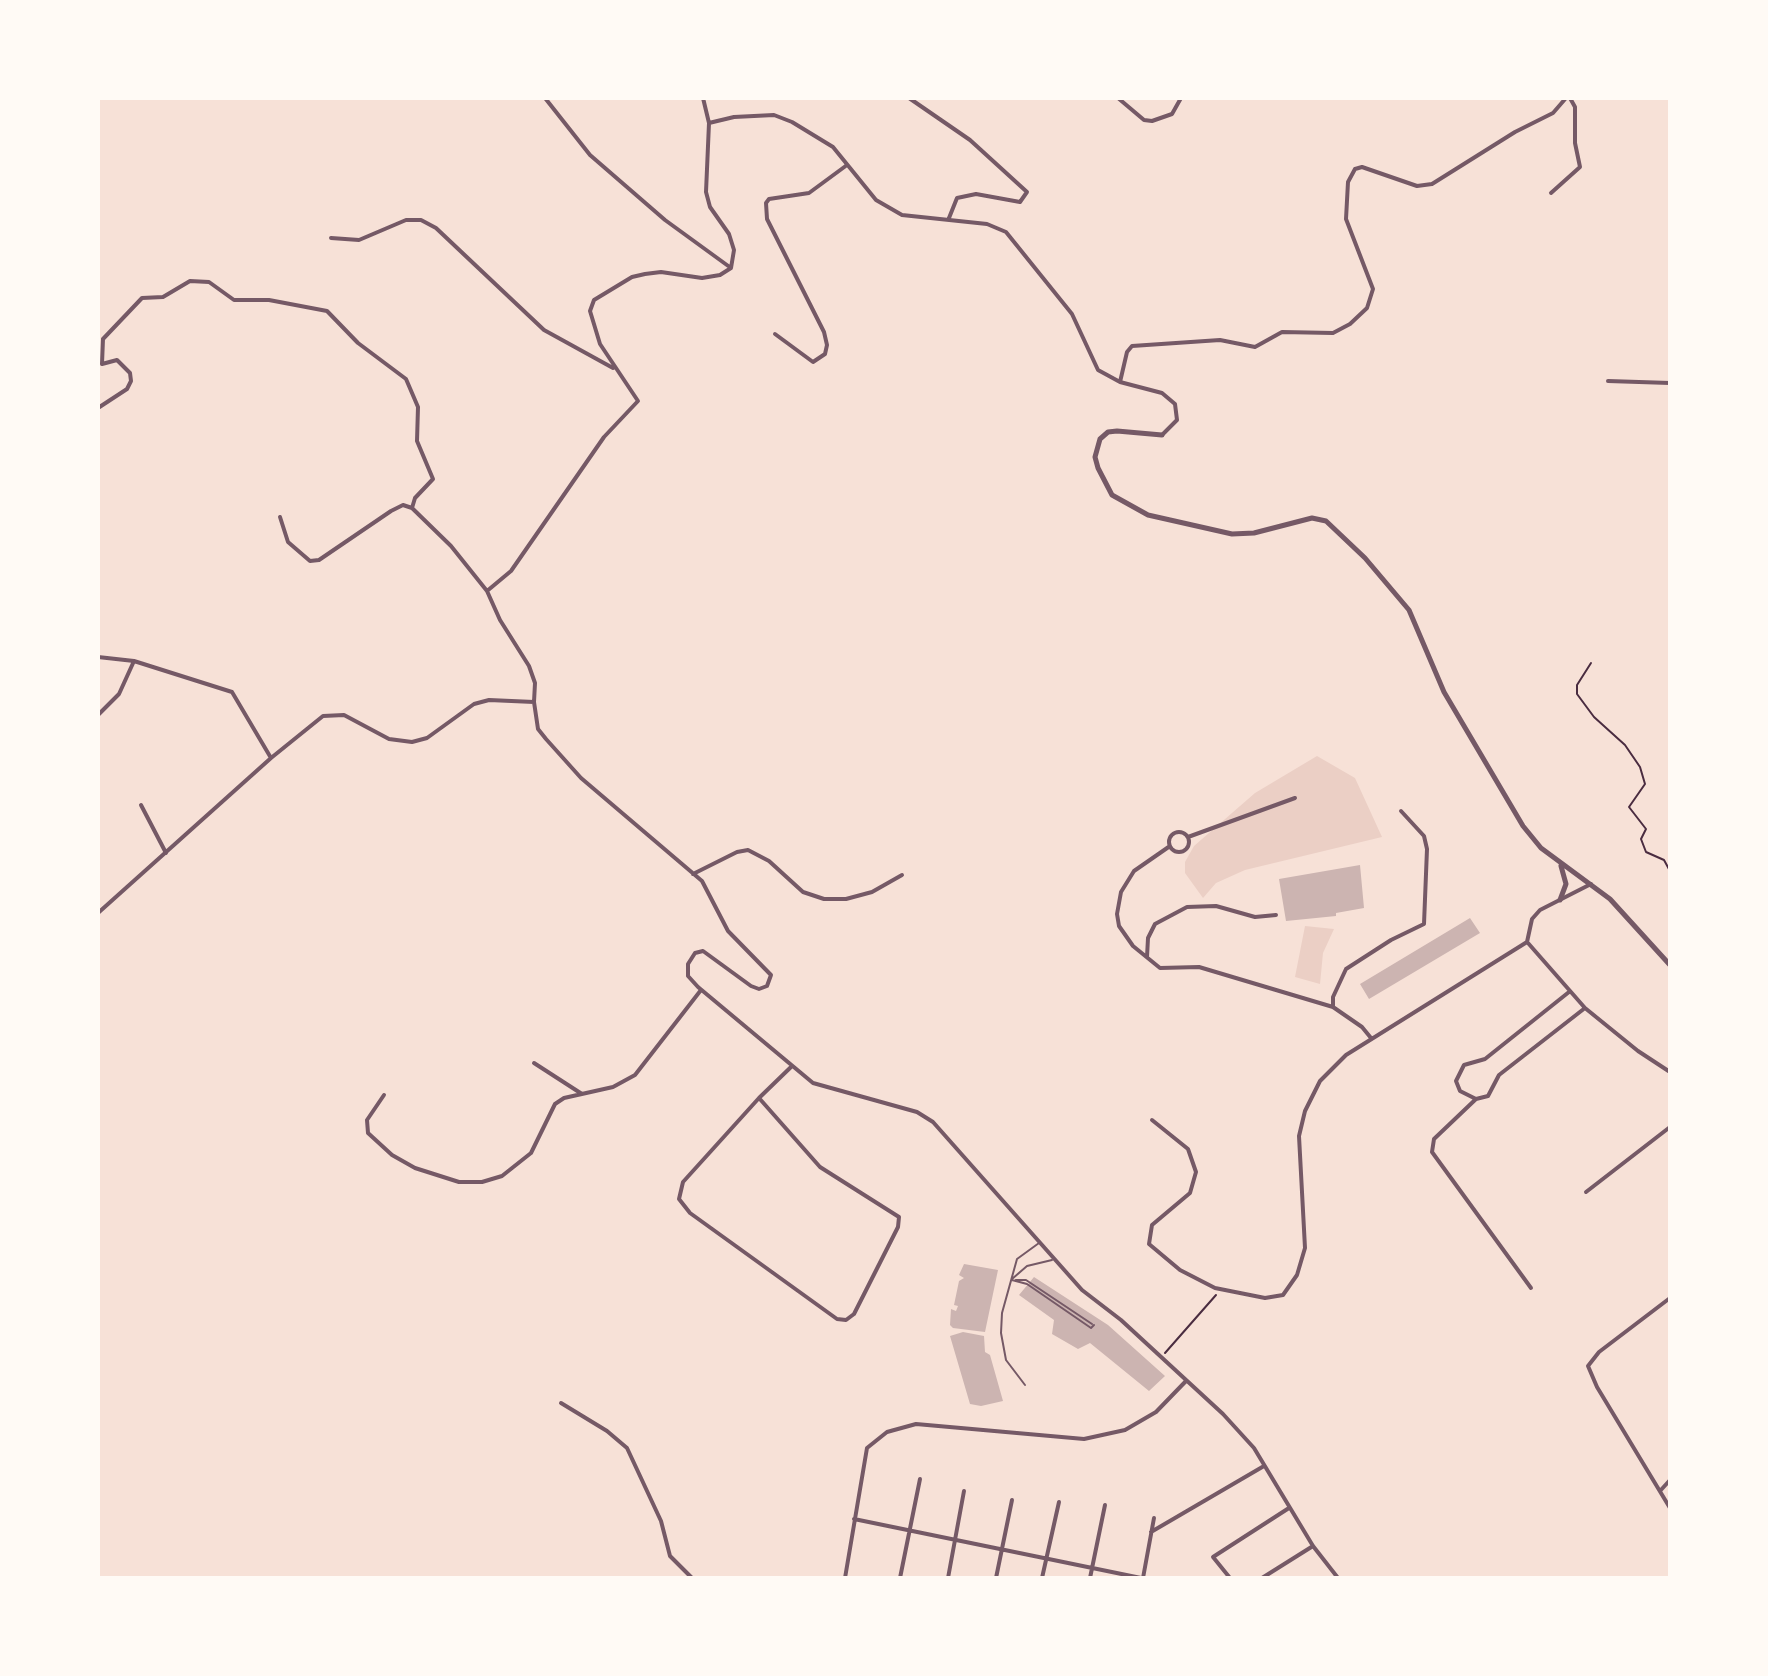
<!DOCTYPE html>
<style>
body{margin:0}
#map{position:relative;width:1768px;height:1676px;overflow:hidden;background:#f7e1d7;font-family:"Sofia Sans Condensed",sans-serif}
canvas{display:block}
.frame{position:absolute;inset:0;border:100px solid #fffaf5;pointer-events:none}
</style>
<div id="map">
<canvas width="1768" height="1676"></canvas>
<div class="frame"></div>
</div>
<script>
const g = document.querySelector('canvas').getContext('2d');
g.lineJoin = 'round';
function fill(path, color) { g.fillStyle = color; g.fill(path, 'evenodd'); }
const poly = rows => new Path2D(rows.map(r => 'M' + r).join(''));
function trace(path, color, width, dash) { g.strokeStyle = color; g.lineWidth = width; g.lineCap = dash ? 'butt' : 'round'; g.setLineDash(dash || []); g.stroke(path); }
fill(poly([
 [1317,756,1355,778,1382,837,1245,870,1216,883,1203,898,1185,873,1185,862,1194,846,1255,793],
 [1305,926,1334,929,1323,953,1320,984,1295,977]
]), '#ebcfc5');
fill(poly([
 [1360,865,1364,908,1336,913,1336,916,1286,921,1279,879],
 [1470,918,1480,933,1369,999,1360,984],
 [964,1264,998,1270,985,1332,953,1328,950,1325,951,1309,956,1311,958,1306,954,1305,959,1281,964,1278,959,1275],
 [1034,1277,1108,1325,1165,1376,1149,1391,1090,1343,1078,1349,1052,1334,1054,1320,1019,1295],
 [963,1332,984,1336,985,1352,990,1355,1003,1401,981,1406,970,1404,950,1336]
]), '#ccb4b1');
trace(poly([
 [1591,663,1577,685,1577,694,1594,717,1625,745,1640,767,1645,784,1629,807,1646,829,1641,839,1646,852,1664,860,1670,871],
 [1165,1353,1216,1295]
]), '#4a2c40', 2);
trace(poly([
 [1012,1279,1027,1266,1052,1260],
 [1012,1280,1027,1284,1091,1328,1094,1325],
 [1016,1280,1026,1280,1092,1324],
 [1025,1385,1006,1360,1001,1333,1002,1313,1017,1259,1039,1243]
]), '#755966', 2);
trace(poly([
 [545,98,590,155,665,220,731,268],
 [703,98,709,123],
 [909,98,970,140,1027,192,1020,202,976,194,957,198,949,218],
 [1118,98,1144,120,1152,121,1172,114,1181,98],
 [1551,193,1580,167,1575,143,1575,107,1570,98],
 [331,238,359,240,406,220,421,220,436,228,544,330,613,368],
 [775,334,813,362,825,354,827,345,824,332,767,219,766,203,769,199,809,193,847,165],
 [1608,381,1670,383],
 [1120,382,1127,352,1132,346,1220,340,1255,347,1282,332,1333,333,1350,324,1367,308,1373,289,1346,219,1348,182,1355,169,1362,167,1417,186,1432,184,1515,132,1553,113,1566,98],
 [98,408,127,389,131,381,130,373,117,360,102,364,103,339,142,298,163,297,190,281,209,282,234,300,269,300,327,311,358,343,406,379,418,407,417,441,433,479,415,498,412,508],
 [280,517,288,542,310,561,319,560,391,511,403,505,412,508,451,546,487,591,500,620,529,666,535,683,534,702],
 [487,591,511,571,604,437,638,401,600,344,590,311,594,300,632,277,645,274,661,272,702,278,720,275,731,268,734,250,729,234,710,207,706,192,709,123,734,117,774,115,792,122,833,147,876,200,902,215,987,224,1006,232,1072,314,1098,370,1120,382,1162,393,1175,404,1177,420,1162,435],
 [98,657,134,661,232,692,271,758,323,716,344,715,389,739,412,742,427,738,474,704,489,700,534,702,538,729,546,739,581,778,702,881,728,931,771,975,767,986,759,989,751,986,703,951,695,953,688,964,688,976,698,987,813,1083,917,1112,933,1122,1082,1290,1121,1320,1223,1414,1254,1448,1313,1546,1338,1578],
 [98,715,119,694,134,661],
 [141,805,166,853],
 '1169 842a10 10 0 1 1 20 0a10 10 0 1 1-20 0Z',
 [1188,837,1295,798],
 [1170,846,1134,871,1121,892,1117,914,1119,926,1133,946,1160,968,1199,967,1333,1007,1362,1027,1371,1038],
 [693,874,737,852,748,850,769,861,803,892,824,899,846,899,872,892,902,875],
 [98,913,271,758],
 [1527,942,1532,919,1540,910,1591,884],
 [1528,943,1585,1008,1638,1051,1670,1072],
 [1147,957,1148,938,1155,924,1187,907,1216,906,1255,917,1276,915],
 [1569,992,1485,1059,1464,1065,1456,1081,1460,1091,1476,1099,1488,1096,1499,1075,1585,1008],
 [1333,1007,1333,997,1346,969,1391,940,1424,924,1427,849,1424,836,1401,811],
 [534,1063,582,1094],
 [384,1095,367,1120,368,1133,392,1155,415,1168,459,1182,482,1182,502,1176,531,1153,555,1104,564,1098,613,1087,635,1075,701,990],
 [759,1098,820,1167,899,1217,898,1227,854,1314,846,1320,837,1319,690,1213,679,1199,683,1182,759,1098,791,1067],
 [1476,1099,1434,1139,1432,1152,1531,1288],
 [1152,1120,1188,1149,1196,1172,1190,1193,1152,1225,1149,1244,1180,1270,1215,1288,1265,1298,1283,1295,1297,1275,1305,1248,1299,1136,1305,1111,1320,1081,1346,1055,1527,942],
 [1586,1192,1670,1127],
 [1670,1298,1599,1352,1588,1366,1597,1387,1670,1508],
 [561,1403,607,1431,627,1448,661,1521,670,1556,692,1578],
 [1660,1491,1670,1480],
 [854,1519,1141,1578],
 [1151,1532,1264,1466],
 [845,1578,867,1448,887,1432,916,1424,1084,1439,1125,1430,1156,1412,1186,1381],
 [900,1578,920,1479],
 [948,1578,964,1491],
 [996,1578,1012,1500],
 [1042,1578,1059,1502],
 [1090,1578,1105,1505],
 [1143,1578,1154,1518],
 [1230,1578,1213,1557,1289,1508],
 [1262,1578,1313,1546]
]), '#755966', 4);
trace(poly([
 [1162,435,1117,431,1108,432,1100,439,1095,457,1098,468,1112,495,1148,515,1232,534,1254,533,1312,518,1326,521,1365,558,1409,610,1444,692,1523,826,1541,848,1610,899,1670,965],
 [1560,900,1566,884,1561,866]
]), '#755966', 5);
</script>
